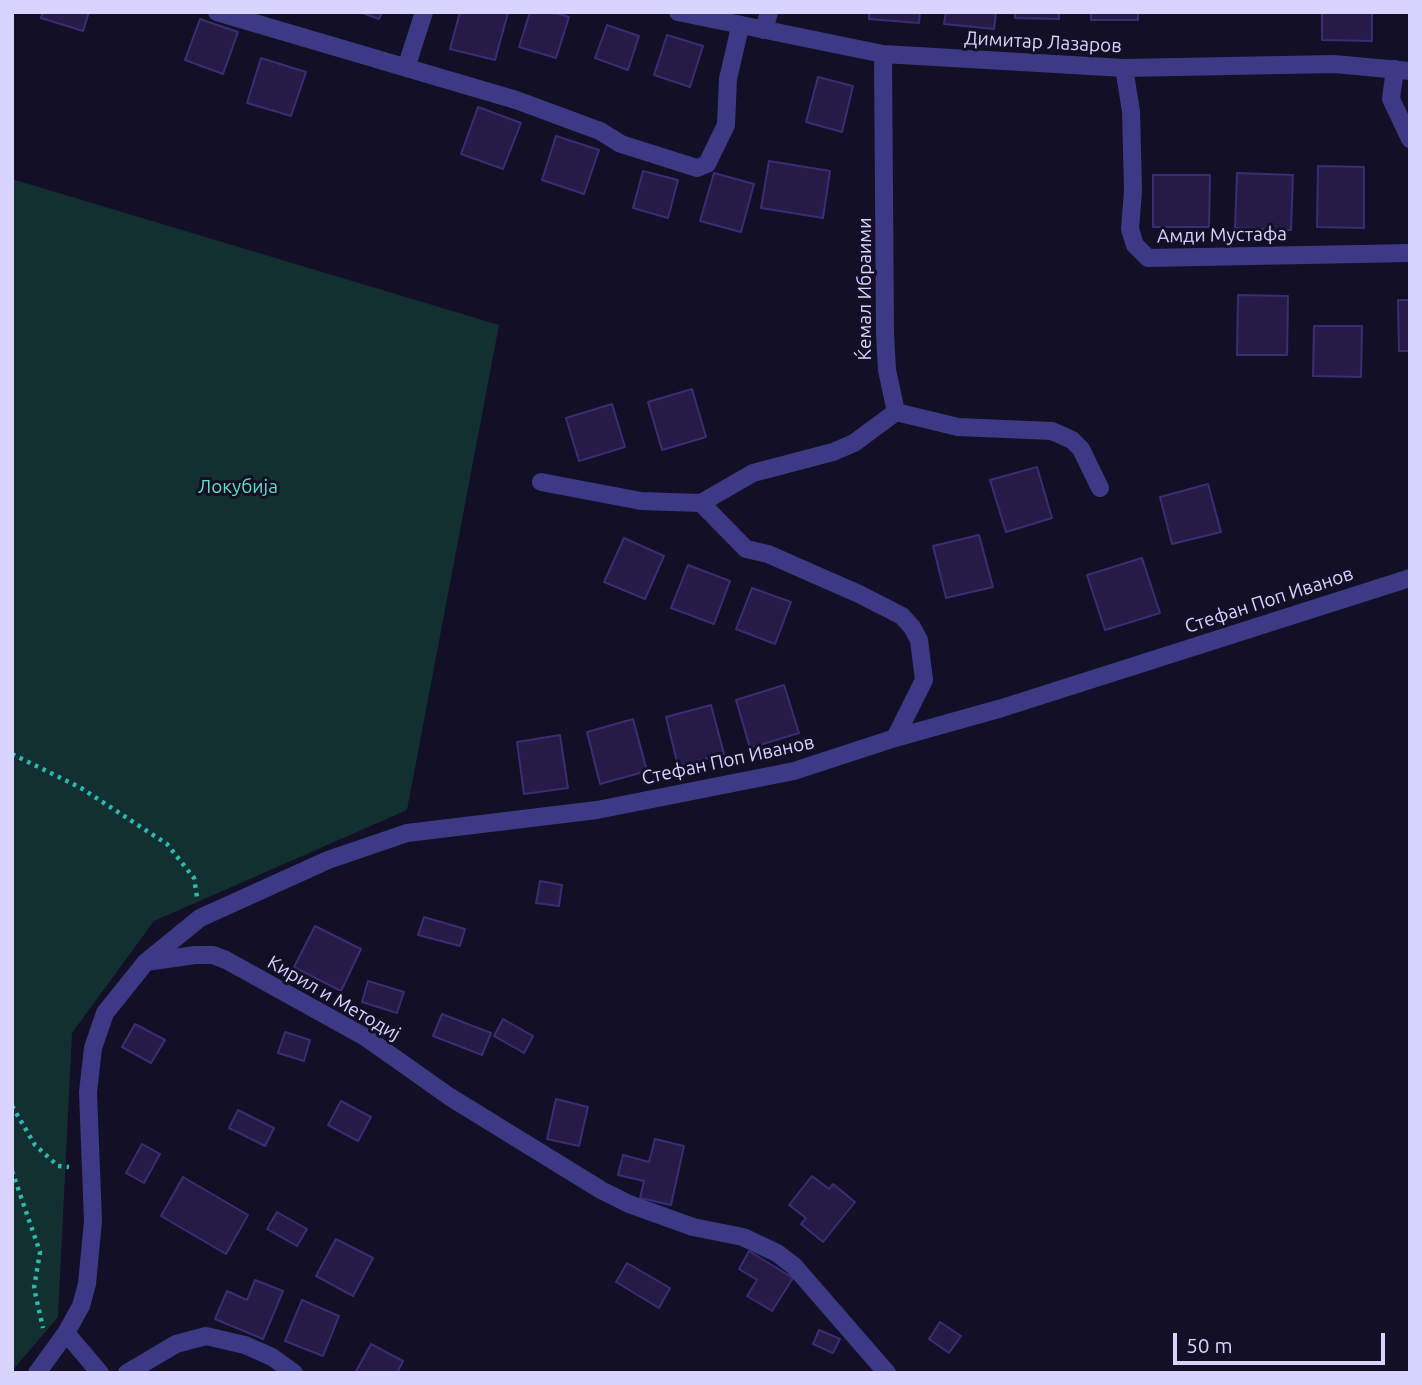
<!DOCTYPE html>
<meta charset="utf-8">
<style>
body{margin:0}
#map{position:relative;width:1422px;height:1385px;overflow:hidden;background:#130f26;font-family:Ubuntu,sans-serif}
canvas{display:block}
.frame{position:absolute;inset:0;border:14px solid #d9d4ff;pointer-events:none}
.scale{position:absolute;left:1173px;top:1333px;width:212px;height:32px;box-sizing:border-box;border:4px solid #d9d4ff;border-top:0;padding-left:9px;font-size:21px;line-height:24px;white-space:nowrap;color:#d9d4ff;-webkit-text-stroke:5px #130f26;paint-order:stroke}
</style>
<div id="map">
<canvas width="1422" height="1385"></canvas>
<div class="frame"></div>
<div class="scale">50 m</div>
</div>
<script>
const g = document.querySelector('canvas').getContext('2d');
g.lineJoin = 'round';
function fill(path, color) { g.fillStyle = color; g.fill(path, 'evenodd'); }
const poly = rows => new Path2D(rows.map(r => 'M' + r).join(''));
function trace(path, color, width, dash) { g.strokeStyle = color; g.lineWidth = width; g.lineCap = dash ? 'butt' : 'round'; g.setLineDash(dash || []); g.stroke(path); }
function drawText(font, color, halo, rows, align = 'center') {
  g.font = font + ' Ubuntu,sans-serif'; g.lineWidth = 6; g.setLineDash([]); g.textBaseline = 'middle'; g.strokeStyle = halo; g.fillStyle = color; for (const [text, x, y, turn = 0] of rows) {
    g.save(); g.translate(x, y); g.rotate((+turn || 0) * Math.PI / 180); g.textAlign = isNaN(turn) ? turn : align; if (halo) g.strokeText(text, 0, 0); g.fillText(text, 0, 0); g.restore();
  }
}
fill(poly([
 [12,179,499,325,407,810,154,921,72,1033,58,1317,12,1371]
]), '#12302f');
const building = poly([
 [43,12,89,12,83,31,41,18,43,12],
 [360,12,382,12,379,19,360,12],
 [460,12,508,13,495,60,450,49,460,12],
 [530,12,553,12,569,17,556,58,519,47,530,12],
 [869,12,920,12,919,23,869,19,869,12],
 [946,12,996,12,994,29,944,24,946,12],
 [1015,12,1059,12,1059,19,1015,18,1015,12],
 [1091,12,1138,12,1138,20,1091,20,1091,12],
 [1322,12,1372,12,1372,41,1322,40,1322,12],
 [200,19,238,32,223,74,185,60,200,19],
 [607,25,639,36,628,70,595,58,607,25],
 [667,35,703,46,690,87,654,75,667,35],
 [261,58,306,72,291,116,247,103,261,58],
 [818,77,853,86,842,132,806,122,818,77],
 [478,107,521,123,503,169,461,154,478,107],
 [556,136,599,150,584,194,542,180,556,136],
 [769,161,830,171,823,218,761,208,769,161],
 [1318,166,1364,167,1364,228,1317,227,1318,166],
 [643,171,678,180,668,218,633,208,643,171],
 [714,173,754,184,741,232,700,221,714,173],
 [1237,173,1293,175,1291,230,1235,228,1237,173],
 [1153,175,1210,175,1209,227,1153,227,1153,175],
 [1238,295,1288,296,1287,355,1237,355,1238,295],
 [1398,300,1410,300,1410,351,1399,351,1398,300],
 [1314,326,1362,326,1361,377,1313,376,1314,326],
 [692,389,706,437,662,450,648,402,692,389],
 [612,404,625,447,579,461,566,418,612,404],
 [1037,467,1052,518,1006,532,990,480,1037,467],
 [1208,484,1221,532,1172,544,1160,497,1208,484],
 [979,535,993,587,946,598,933,546,979,535],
 [624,538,664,556,645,599,604,582,624,538],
 [1142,558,1160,613,1105,630,1087,575,1142,558],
 [688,565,730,581,714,624,671,608,688,565],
 [752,588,791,602,775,644,736,629,752,588],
 [784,685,799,733,750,748,736,700,784,685],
 [711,705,724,754,678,766,666,717,711,705],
 [633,719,647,771,600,784,587,732,633,719],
 [560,735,568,788,524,794,517,742,560,735],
 [540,881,562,885,559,906,536,903,540,881],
 [424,917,465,929,460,946,418,935,424,917],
 [315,926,361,949,341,991,294,967,315,926],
 [368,981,404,992,397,1013,362,1002,368,981],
 [442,1014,491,1033,482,1055,433,1036,442,1014],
 [503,1019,533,1036,524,1053,494,1036,503,1019],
 [135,1024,165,1040,151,1063,122,1047,135,1024],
 [285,1032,310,1040,304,1061,278,1053,285,1032],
 [556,1099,588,1107,579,1146,547,1139,556,1099],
 [341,1101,371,1117,358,1141,328,1125,341,1101],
 [238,1110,274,1128,265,1146,229,1128,238,1110],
 [655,1139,684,1146,671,1205,640,1198,644,1181,618,1175,623,1155,649,1162,655,1139],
 [142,1144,160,1154,144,1183,126,1173,142,1144],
 [812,1176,829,1189,833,1184,855,1202,823,1242,801,1224,806,1218,789,1205,812,1176],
 [183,1177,248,1215,226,1254,161,1216,183,1177],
 [277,1212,307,1229,297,1246,267,1229,277,1212],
 [336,1239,373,1258,353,1296,316,1276,336,1239],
 [749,1251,793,1278,772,1311,747,1296,757,1280,739,1269,749,1251],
 [627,1263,670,1288,659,1308,616,1282,627,1263],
 [255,1280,283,1291,263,1339,215,1319,227,1291,247,1300,255,1280],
 [302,1300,339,1316,323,1356,285,1341,302,1300],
 [940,1322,961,1336,949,1353,929,1339,940,1322],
 [819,1330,840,1339,833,1353,813,1344,819,1330],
 [371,1344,403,1361,397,1373,355,1373,371,1344]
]);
fill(building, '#241b47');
trace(building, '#3b2d73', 2);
trace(poly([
 [12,754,81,788,167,844,194,878,197,897],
 [12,1106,35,1145,58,1166,69,1167],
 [12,1171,40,1252,34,1288,43,1328]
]), '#2fb8b0', 4.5, [3.5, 5]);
trace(poly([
 [217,12,516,100,600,131,621,144,697,168,707,164,726,125,728,79,740,27],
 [678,12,883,54,1124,68,1334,64,1410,71],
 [764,30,769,12],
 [883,54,885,333,887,370,896,412],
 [406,68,424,12],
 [1124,68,1131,111,1133,191,1130,229,1135,245,1148,258,1410,253],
 [1395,69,1391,99,1410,139],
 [896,412,958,427,1052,431,1072,440,1081,449,1100,488],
 [541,482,641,501,701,503,753,473,833,452,854,443,896,412],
 [701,503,746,549,768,554,859,594,902,616,912,627,919,640,924,680,895,738],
 [146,962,200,918,328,860,407,833,597,810,794,771,895,738,1002,708,1410,578],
 [66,1333,100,1373],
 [37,1373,66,1333,81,1306,87,1284,93,1221,88,1092,93,1048,105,1013,146,962,195,955,213,955,226,960,365,1037,450,1097,601,1190,629,1204,693,1227,743,1237,777,1253,794,1266,887,1373],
 [127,1373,176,1344,206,1336,245,1345,272,1357,294,1373]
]), '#3d3a85', 18);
drawText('19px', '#d9d4ff', '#130f26', [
 ["Димитар Лазаров",1043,42,3],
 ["Амди Мустафа",1222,235,-1],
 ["Ќемал Ибраими",865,289,-90],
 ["Стефан Поп Иванов",1269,600,-18],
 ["Стефан Поп Иванов",728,760,-12],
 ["Кирил и Методиј",334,998,30]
]);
drawText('19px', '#5fe0c0', '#130f26', [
 ["Локубија",238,487]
]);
</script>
